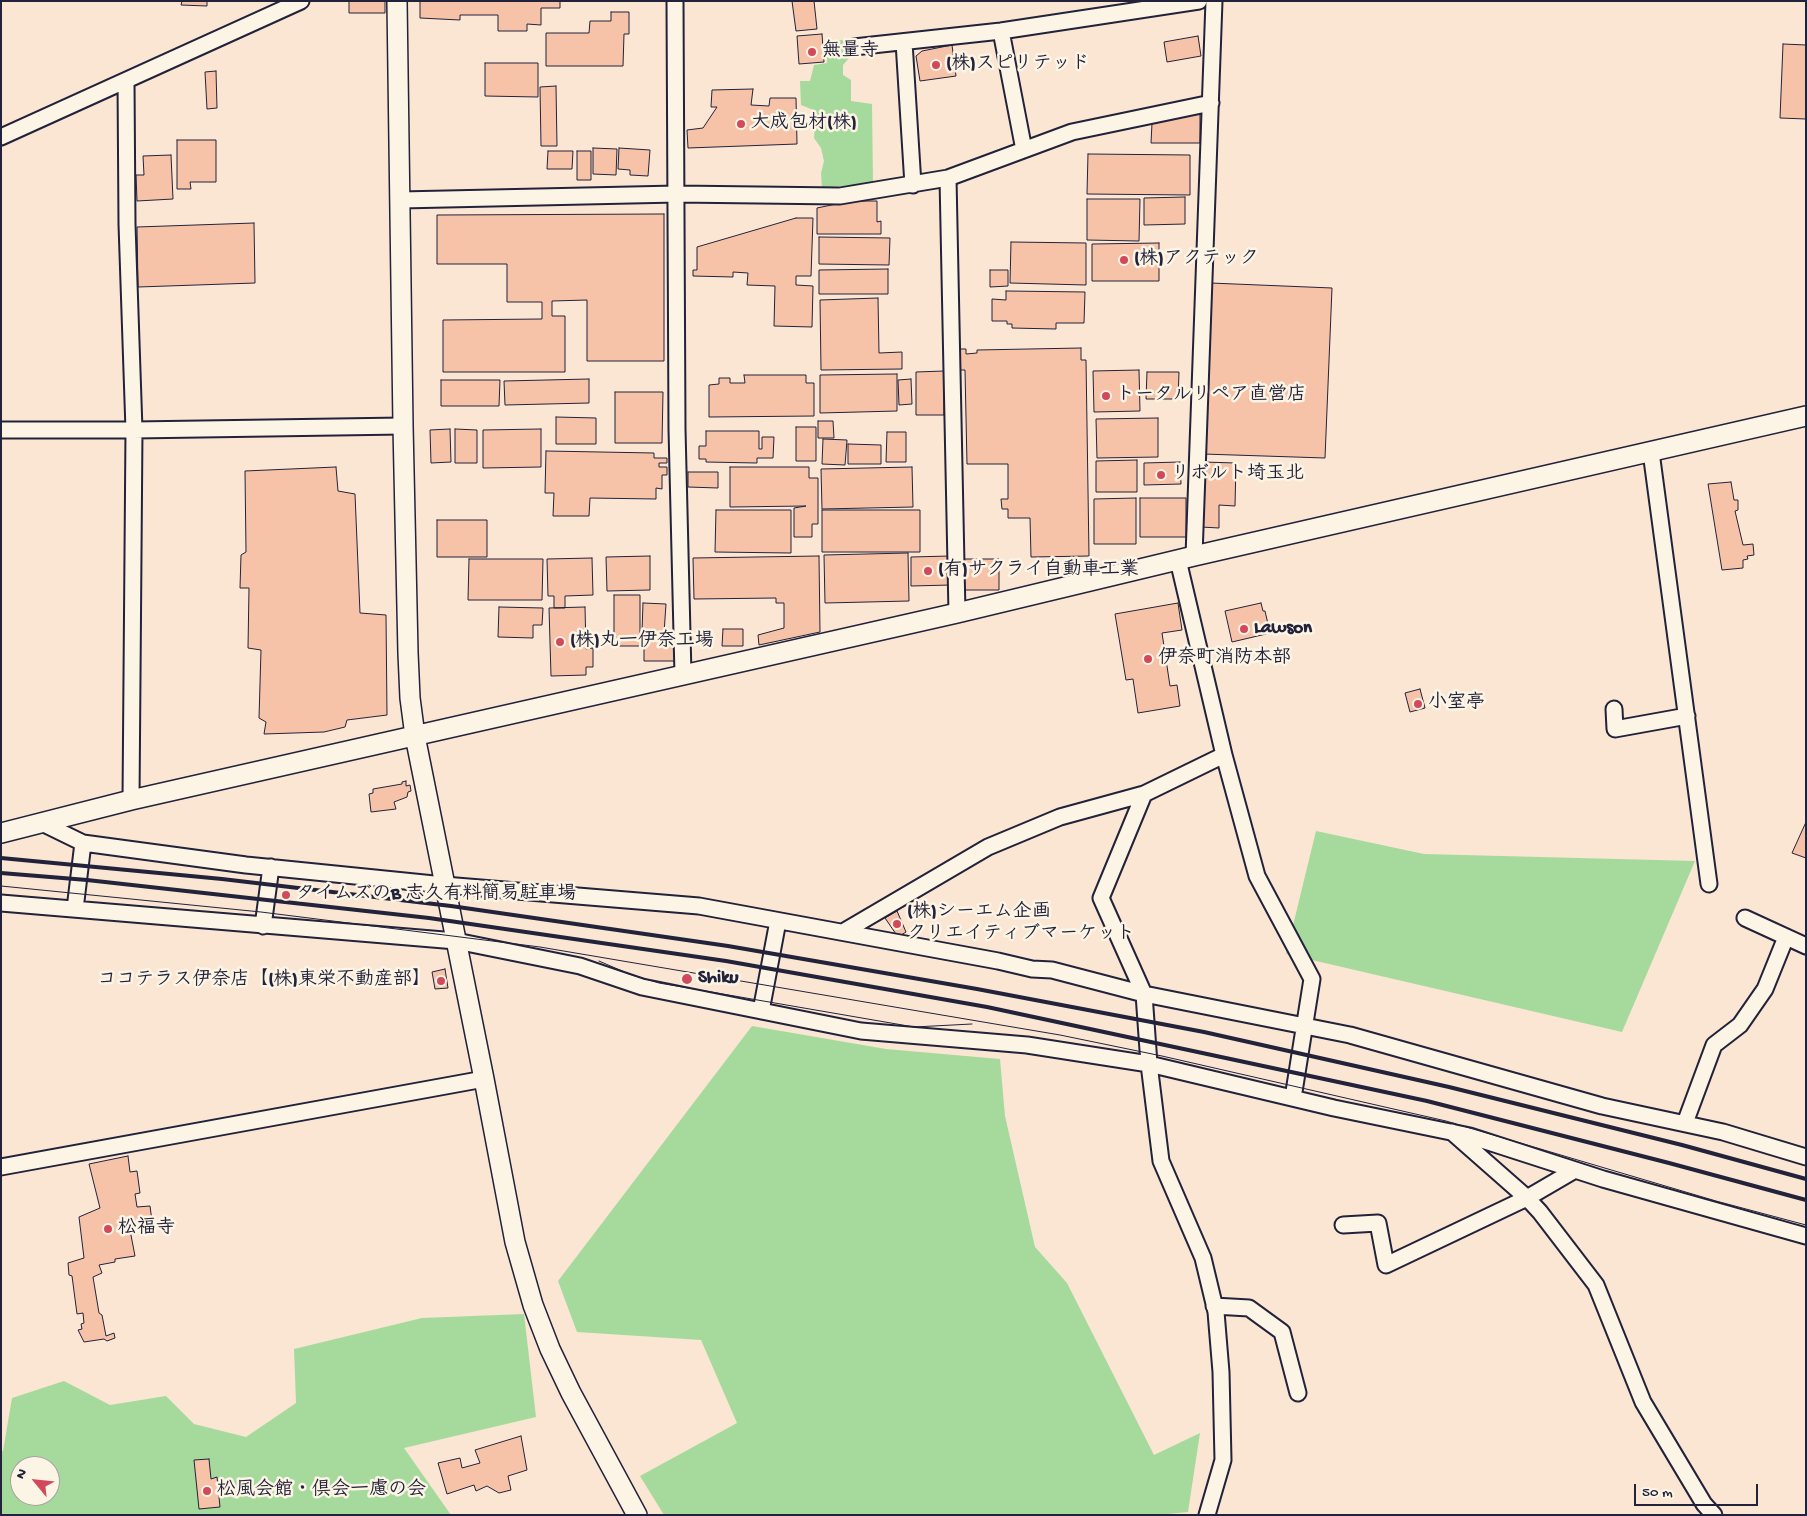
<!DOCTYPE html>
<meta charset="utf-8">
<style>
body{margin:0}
#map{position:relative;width:1807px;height:1516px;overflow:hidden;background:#fae6d3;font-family:"Gochi Hand",sans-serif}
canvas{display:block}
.frame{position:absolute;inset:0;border:2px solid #22223b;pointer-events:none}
.north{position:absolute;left:10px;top:1456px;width:50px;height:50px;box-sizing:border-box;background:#fcf5e5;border:1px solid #a5a1a1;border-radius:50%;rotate:298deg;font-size:14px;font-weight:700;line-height:20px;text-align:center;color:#22223b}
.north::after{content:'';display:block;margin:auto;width:18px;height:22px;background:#d1495b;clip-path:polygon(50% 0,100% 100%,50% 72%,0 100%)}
.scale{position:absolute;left:1634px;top:1484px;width:124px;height:22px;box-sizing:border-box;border:2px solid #22223b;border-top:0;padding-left:6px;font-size:15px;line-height:18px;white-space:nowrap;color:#22223b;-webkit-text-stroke:4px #fcf5e5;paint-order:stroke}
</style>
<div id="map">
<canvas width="1807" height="1516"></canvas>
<div class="frame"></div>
<div class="north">N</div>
<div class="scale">50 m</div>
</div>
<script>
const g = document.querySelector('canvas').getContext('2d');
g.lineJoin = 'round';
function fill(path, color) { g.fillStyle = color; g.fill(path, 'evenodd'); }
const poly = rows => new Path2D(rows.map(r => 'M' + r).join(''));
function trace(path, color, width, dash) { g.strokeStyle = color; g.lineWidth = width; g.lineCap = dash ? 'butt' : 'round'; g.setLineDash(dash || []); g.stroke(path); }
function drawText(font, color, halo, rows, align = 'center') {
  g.font = font + ' "Gochi Hand","Klee One",sans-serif'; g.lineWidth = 5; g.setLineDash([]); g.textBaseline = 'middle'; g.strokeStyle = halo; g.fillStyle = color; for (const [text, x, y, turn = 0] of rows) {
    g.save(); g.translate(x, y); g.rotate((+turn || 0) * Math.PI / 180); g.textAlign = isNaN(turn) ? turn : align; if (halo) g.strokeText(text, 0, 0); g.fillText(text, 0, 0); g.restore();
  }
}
fill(poly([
 [851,38,849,58,843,65,843,75,851,80,851,101,872,104,873,183,822,188,821,173,824,161,821,148,814,138,816,111,801,105,800,81,810,81,814,65,827,63,827,43],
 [1316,831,1424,854,1695,861,1622,1032,1286,954],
 [752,1026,886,1049,1000,1059,1005,1116,1035,1247,1067,1283,1154,1455,1200,1433,1188,1512,1158,1515,664,1515,640,1476,737,1423,701,1340,577,1332,558,1281],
 [524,1314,536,1417,404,1448,451,1515,1,1515,1,1451,3,1451,12,1398,64,1381,110,1405,166,1396,194,1424,246,1437,296,1403,294,1349,422,1318],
 [20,1466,50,1466,50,1496,20,1496]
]), '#a6da9d');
const building = poly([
 [182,1,207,1,207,6,181,5,182,1],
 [349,1,385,1,385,13,349,13,349,1],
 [420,1,560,1,560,8,541,8,541,25,527,24,527,31,498,31,498,15,460,15,460,20,420,18,420,1],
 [792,1,814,1,817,29,796,31,792,1],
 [611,12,629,12,629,34,624,34,623,66,546,66,546,33,589,33,590,21,611,21,611,12],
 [822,34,824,62,799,64,797,36,822,34],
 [1198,36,1201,56,1167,62,1164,42,1198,36],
 [1783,44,1806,45,1806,119,1780,118,1783,44],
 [952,45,956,76,920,81,916,56,922,51,952,45],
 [485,63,538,63,538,97,485,96,485,63],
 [216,71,217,108,207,109,205,72,216,71],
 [556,86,557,146,541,146,540,87,556,86],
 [753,89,751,105,769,106,770,98,796,98,797,144,688,148,687,130,703,128,717,107,711,107,712,90,753,89],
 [1200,110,1200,143,1151,143,1152,123,1200,110],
 [177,140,216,140,216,182,190,182,191,189,177,189,177,140],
 [593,148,617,149,616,175,593,174,593,148],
 [619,148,650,150,648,176,630,175,630,170,618,169,619,148],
 [548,151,573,151,572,169,547,169,548,151],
 [577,151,591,151,591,180,577,180,577,151],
 [1088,154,1190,155,1190,195,1087,194,1088,154],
 [171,155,173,199,137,201,136,175,144,175,143,156,171,155],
 [1185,197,1185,224,1144,225,1144,198,1185,197],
 [1087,199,1140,199,1139,241,1087,240,1087,199],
 [851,201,877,201,877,222,881,221,881,234,817,234,817,208,851,201],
 [664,214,664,361,587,361,587,300,552,301,552,316,565,316,565,372,443,372,443,320,542,319,542,302,507,302,507,264,437,264,437,215,664,214],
 [796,218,813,218,811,276,796,276,796,285,813,286,812,327,774,326,775,286,747,285,748,273,733,272,733,277,693,276,693,270,697,270,697,247,796,218],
 [254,223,255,283,138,287,137,227,254,223],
 [819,237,890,238,889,265,819,264,819,237],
 [1011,242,1086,243,1086,285,1010,283,1011,242],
 [1159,243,1159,281,1092,281,1092,244,1159,243],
 [888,269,888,294,819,294,819,270,888,269],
 [990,270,1008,270,1008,286,990,287,990,270],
 [1210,283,1332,288,1325,458,1203,454,1210,283],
 [1006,291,1085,292,1084,323,1056,323,1056,329,1012,328,1012,324,1007,324,1007,321,992,321,992,299,1006,300,1006,291],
 [878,298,879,353,902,352,902,369,821,370,820,300,878,298],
 [1081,348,1081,360,1086,360,1089,556,1031,557,1030,518,1008,518,1008,509,1002,509,1001,499,1008,499,1008,464,967,464,965,370,957,370,956,349,966,349,966,354,977,353,977,350,1081,348],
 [1139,370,1140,411,1094,412,1093,371,1139,370],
 [944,371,944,415,916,415,916,372,944,371],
 [1147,372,1179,372,1178,399,1146,399,1147,372],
 [897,374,897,411,820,413,820,375,897,374],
 [744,375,806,375,806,383,814,383,814,416,709,417,709,385,719,384,719,378,730,378,730,383,745,383,744,375],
 [589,379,589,403,505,405,504,381,589,379],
 [911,379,912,404,899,405,898,380,911,379],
 [441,380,500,380,499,406,441,406,441,380],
 [615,392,663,392,662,443,615,443,615,392],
 [556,417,596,418,596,444,556,444,556,417],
 [1158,418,1158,457,1097,458,1096,419,1158,418],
 [818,421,833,421,834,438,818,438,818,421],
 [796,427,816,427,816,461,796,461,796,427],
 [450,429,451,462,431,463,430,430,450,429],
 [455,429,477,430,477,463,455,463,455,429],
 [541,429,541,467,483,468,483,430,541,429],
 [706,431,759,431,759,449,762,449,762,437,774,437,773,458,757,458,757,463,706,462,706,459,699,459,699,446,706,446,706,431],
 [887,432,906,432,906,462,886,462,887,432],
 [823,439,847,440,845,465,822,464,823,439],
 [848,444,881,445,881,464,848,464,848,444],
 [546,451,654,453,654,458,667,458,667,463,659,463,659,467,667,467,667,475,662,475,662,489,656,488,656,499,590,498,589,516,553,516,554,493,545,493,546,451],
 [1137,460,1137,492,1096,492,1096,461,1137,460],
 [1180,462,1181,484,1144,485,1144,463,1180,462],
 [1203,462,1236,463,1235,506,1219,505,1219,528,1201,527,1203,462],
 [336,467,338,491,355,494,360,613,386,615,387,715,347,720,345,727,324,732,264,734,266,722,259,718,261,650,248,648,249,588,240,588,241,555,246,552,245,471,336,467],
 [730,467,809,467,809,478,818,478,818,524,812,524,812,537,794,537,794,508,806,506,730,507,730,467],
 [912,467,913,507,822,509,821,469,912,467],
 [688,472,718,472,718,488,688,487,688,472],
 [1731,482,1734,500,1738,500,1738,510,1735,511,1743,545,1753,544,1754,555,1747,556,1748,559,1743,560,1743,568,1722,570,1708,484,1731,482],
 [1136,498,1136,544,1094,544,1094,499,1136,498],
 [1140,498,1186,498,1186,537,1140,537,1140,498],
 [716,510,791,510,791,553,715,552,716,510],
 [822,510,920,510,920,552,822,552,822,510],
 [437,520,487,520,487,557,437,557,437,520],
 [908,553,909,601,825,603,824,555,908,553],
 [650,556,650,590,607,591,606,557,650,556],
 [819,556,820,632,759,645,758,635,784,628,784,603,776,603,776,598,694,599,693,558,819,556],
 [950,556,951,585,911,586,911,557,950,556],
 [592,558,593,595,565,596,565,608,554,608,554,596,548,596,547,559,592,558],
 [469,559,543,559,542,600,468,600,469,559],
 [964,559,999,559,999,590,964,590,964,559],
 [614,595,640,595,640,646,614,646,614,595],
 [643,603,666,604,664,633,642,632,643,603],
 [1178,603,1182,630,1162,633,1170,686,1177,685,1180,706,1138,713,1133,679,1126,680,1115,614,1178,603],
 [1261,603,1263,611,1265,611,1268,624,1264,625,1266,634,1232,642,1225,611,1261,603],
 [499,607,543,608,542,625,533,625,533,638,498,637,499,607],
 [585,607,586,649,593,648,593,667,586,667,586,675,551,676,549,608,585,607],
 [723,629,743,629,743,646,722,646,723,629],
 [644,639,675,639,675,661,644,661,644,639],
 [1420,689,1425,708,1410,712,1405,693,1420,689],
 [406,781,406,786,410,785,411,791,408,792,407,797,394,802,396,809,371,812,369,794,373,793,373,789,402,784,402,782,406,781],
 [1806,822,1806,858,1792,853,1806,822],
 [897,911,906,932,898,937,885,918,897,911],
 [445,969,448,988,435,989,432,972,445,969],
 [128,1156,130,1172,137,1171,140,1193,135,1194,137,1207,150,1206,152,1221,149,1222,150,1227,130,1230,135,1256,115,1259,115,1262,99,1265,102,1273,93,1277,99,1313,102,1315,106,1336,114,1333,115,1338,107,1341,104,1339,84,1342,78,1330,82,1329,81,1324,84,1323,83,1313,77,1314,72,1276,69,1275,68,1263,84,1258,79,1217,100,1208,89,1164,128,1156],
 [521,1436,527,1470,508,1476,511,1490,499,1493,487,1486,476,1491,474,1485,447,1494,438,1463,460,1458,462,1468,480,1463,475,1450,521,1436],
 [209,1459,211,1479,217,1477,220,1507,199,1509,194,1460,209,1459]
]);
fill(building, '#f7c3a8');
trace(building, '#22223b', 1);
const minor = poly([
 [675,1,677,429,683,675],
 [1001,31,1024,150],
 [904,42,913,185],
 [854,47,1001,31,1199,1],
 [126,81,127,224,134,430,131,800],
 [1,137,301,1],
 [948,178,957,613],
 [400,200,677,194,840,196,948,178,1072,132,1211,103],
 [1,430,134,430,403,426],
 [1651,452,1709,884],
 [1194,556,1214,1],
 [1178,560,1224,755,1257,876,1312,979,1293,1098],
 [1614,709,1615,729,1687,716],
 [42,823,83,843,246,865,444,885,699,906,998,961,1032,969,1052,970,1144,994,1350,1035,1602,1106,1723,1132,1806,1157],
 [1,903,456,941,580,966,642,987,861,1031,1027,1045,1149,1064,1334,1108,1470,1136,1603,1179,1806,1236],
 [75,909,83,843],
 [1745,918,1806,946],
 [263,926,271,867],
 [843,932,988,847,1060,817,1144,794],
 [761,1011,778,921],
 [1685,1123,1714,1045,1740,1025,1765,989,1786,937],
 [1452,1132,1527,1198,1540,1212,1596,1285,1643,1402,1704,1504,1714,1515],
 [1,1167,484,1079],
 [1343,1225,1378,1223,1386,1265,1527,1198,1575,1170],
 [1214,1306,1249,1308,1282,1332,1298,1393],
 [1207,1515,1223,1460,1221,1372,1216,1312,1203,1258,1161,1161,1149,1064,1144,994,1101,898,1144,794,1224,755]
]);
const tertiary = poly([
 [397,1,403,426,408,653,410,698,415,736,484,1079,515,1242,533,1305,550,1349,571,1393,637,1515],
 [1,833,131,800,957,613,1194,556,1806,416]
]);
trace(minor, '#22223b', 19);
trace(tertiary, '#22223b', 22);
trace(minor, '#fcf5e5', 15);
trace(tertiary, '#fcf5e5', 19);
trace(poly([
 [1,886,261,912,540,947,1060,1035,1162,1056,1446,1121,1716,1201,1806,1225],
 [599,961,629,974,659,983,914,1027,972,1024]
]), '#22223b', 1);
trace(poly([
 [1,858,222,879,451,906,728,946,977,989,1204,1032,1449,1087,1682,1145,1806,1179],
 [1,873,87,880,429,918,726,961,987,1007,1427,1101,1669,1163,1806,1200]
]), '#22223b', 4);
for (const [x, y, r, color] of [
 [812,52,5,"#d1495b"],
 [936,65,5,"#d1495b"],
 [741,124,5,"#d1495b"],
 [1124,260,5,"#d1495b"],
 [1106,396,5,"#d1495b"],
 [1161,475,5,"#d1495b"],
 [928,571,5,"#d1495b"],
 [1244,629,5,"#d1495b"],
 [560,642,5,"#d1495b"],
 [1148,659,5,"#d1495b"],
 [1418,704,5,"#d1495b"],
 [286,895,5,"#d1495b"],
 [897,924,5,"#d1495b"],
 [687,979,6,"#d1495b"],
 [441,981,5,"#d1495b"],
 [108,1229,5,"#d1495b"],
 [207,1491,5,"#d1495b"]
]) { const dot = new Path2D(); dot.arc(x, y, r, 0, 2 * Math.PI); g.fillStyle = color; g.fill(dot); trace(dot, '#fcf5e5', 2); }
drawText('bold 19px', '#22223b', '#fcf5e5', [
 ["無量寺",822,52],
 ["(株)スピリテッド",946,65],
 ["大成包材(株)",751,124],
 ["(株)アクテック",1134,260],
 ["トータルリペア直営店",1116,396],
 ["リボルト埼玉北",1171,475],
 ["(有)サクライ自動車工業",938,571],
 ["Lawson",1254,629],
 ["(株)丸一伊奈工場",570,642],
 ["伊奈町消防本部",1158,659],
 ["小室亭",1428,704],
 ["タイムズのB 志久有料簡易駐車場",296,895],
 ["(株)シーエム企画",907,913],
 ["クリエイティブマーケット",907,935],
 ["Shiku",698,979],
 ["ココテラス伊奈店【(株)東栄不動産部】",431,981,"right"],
 ["松福寺",118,1229],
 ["松風会館・倶会一慮の会",217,1491]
], 'left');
</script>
